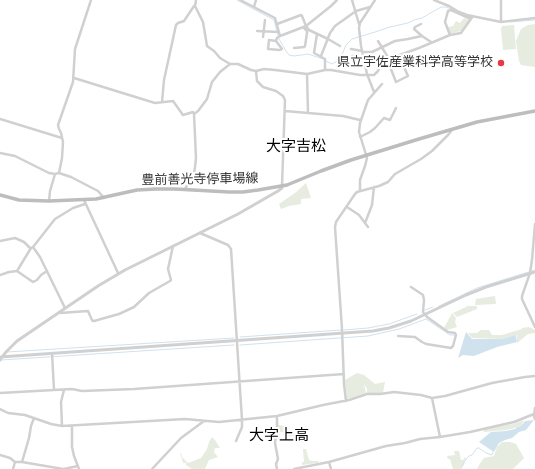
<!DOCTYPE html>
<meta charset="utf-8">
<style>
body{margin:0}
canvas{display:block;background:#fff}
</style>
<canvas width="535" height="469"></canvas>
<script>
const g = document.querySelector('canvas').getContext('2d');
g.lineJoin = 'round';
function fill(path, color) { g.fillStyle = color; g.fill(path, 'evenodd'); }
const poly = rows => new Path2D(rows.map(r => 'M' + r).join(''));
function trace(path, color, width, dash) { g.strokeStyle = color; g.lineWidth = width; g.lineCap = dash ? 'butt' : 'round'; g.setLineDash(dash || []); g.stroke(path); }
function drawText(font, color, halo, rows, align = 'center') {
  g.font = font + ' "Sofia Sans Condensed","Noto Sans JP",sans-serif'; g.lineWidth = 4; g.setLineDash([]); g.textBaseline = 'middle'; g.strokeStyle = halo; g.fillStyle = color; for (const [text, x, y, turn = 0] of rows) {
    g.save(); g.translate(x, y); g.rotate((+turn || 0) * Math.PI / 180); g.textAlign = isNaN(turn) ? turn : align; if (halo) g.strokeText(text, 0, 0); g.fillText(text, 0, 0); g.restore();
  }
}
fill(poly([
 [464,18,469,20,461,31,450,34,448,27,453,26,456,21,460,23],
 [535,24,535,67,521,65,519,61,516,41,521,29,528,25],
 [514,25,516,49,503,50,501,29,502,26],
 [306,183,311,198,301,199,301,204,289,206,281,209,279,204,295,193],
 [495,296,496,304,475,305,476,299],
 [468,306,477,306,477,309,457,317,453,313],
 [452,313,456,318,455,322,457,327,447,330,444,328],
 [529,327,535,330,535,333,528,334,517,343,517,335,502,339,472,338,468,333,477,333,481,330,489,330,492,335,502,335,522,329,522,328],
 [357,373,364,375,375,384,385,382,383,393,367,393,367,389,364,384,366,393,347,399,345,380],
 [524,420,521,426,516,427,515,428,506,430,484,432,483,429,496,427,513,424],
 [278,425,287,426,287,430,293,430,294,436,284,437,283,432,278,432],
 [212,437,215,440,220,448,215,448,214,452,218,457,209,460,205,469,192,469,186,465,186,463,183,463,180,453,181,453,182,457,188,463,201,458,207,449,209,442],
 [502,442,510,442,516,444,524,458,513,469,477,469,479,465,484,458,494,456,497,447],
 [303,449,306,449,309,460,312,461,319,461,318,463,302,465,302,462,304,462],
 [454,451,459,451,461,460,463,460,465,457,466,459,464,461,464,464,460,469,453,469,450,459,448,459,447,456,455,455]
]), '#e6ecdf');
fill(poly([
 [466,332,472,339,502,339,516,335,517,342,497,347,474,356,463,355,458,358],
 [534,420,526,430,519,432,512,438,505,440,499,443,494,452,479,442,491,432,506,431,515,429,517,427,521,426,525,421]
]), '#cfe2ee');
trace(poly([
 [237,0,274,20,279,39,286,51,289,55,294,56,308,54,323,59],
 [510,22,535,20],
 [326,61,332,64,339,60,341,57,346,45,352,39,375,32,390,27,408,23,414,20,422,18,441,7,446,7,451,9],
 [439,306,477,288,535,270],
 [425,310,433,307],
 [344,330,368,328,389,324,417,314],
 [240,337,341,330],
 [240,345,368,336,399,329,426,319,450,335,455,335],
 [7,352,234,338],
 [1,360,234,345],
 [461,469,466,459,469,456,472,455,477,448,479,448,486,453,492,455,493,452]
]), '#cfe2ee', 1);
trace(poly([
 [196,0,195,6,203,22,207,46,214,51,220,58,230,64,238,64,251,70,256,71,264,69,275,70,307,74,325,70,331,70,360,75,374,75,378,71,381,63,386,60,419,48,450,35,461,33,463,30,473,16],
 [240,0,275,18,280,36,306,26,331,6,337,0],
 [352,0,359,24],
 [434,0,449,6,459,12,467,15,501,22,535,18],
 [254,7,256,0],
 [501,22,501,0],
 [277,24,301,15,302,16,306,26,309,30,328,39,340,46],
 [421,24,415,27,414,29,422,36,431,42],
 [257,31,279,32],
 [317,34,314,53,325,59,325,70],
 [450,35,445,22,448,11,451,10,471,19],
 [263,37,265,20],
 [276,41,269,40,268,49,280,50,282,49,276,41,277,38,280,36],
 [378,41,389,59],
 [294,48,304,47,305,46,307,33,307,31,303,27],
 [351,49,362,51],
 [362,52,372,52,395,41,408,39,422,36],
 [321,56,330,33,335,26,356,11,370,7],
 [352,56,361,58,363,57],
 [387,59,396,82,408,76,399,56],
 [256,71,257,81,263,87,276,91,283,96,285,100,282,186],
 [307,74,308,113],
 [74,78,155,103,173,101,183,115,193,112,194,114,198,111,207,99,212,82,220,72,230,64],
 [374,92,367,74,361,46,359,28,360,23,375,0],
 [162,102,164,80,176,25,178,23,184,21,194,6],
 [285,111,343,116,360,120],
 [0,119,62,138],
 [360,137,370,132,375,128,384,118,390,120,396,108],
 [0,153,15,156,49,173,55,174,59,173,71,177,98,191,104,198],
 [59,173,62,158,63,142,61,133,59,129,58,125,73,82,75,49,91,0],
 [185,189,194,174,195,167,196,158,194,114],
 [360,191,360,180,365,166,367,158,359,132,360,123,368,100,382,84],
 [84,200,118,273],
 [49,201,50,191,55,174],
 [347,207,359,215,368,227],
 [365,223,372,205,374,187],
 [535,224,532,260,530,273,522,296,522,299,535,327],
 [200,233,228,245,231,249,242,420,242,427,236,441],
 [0,241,15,238,24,242,30,248],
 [33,247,40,257,65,308],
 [31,248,33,247,55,219,73,208,85,204],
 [17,271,31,248],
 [0,275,9,272,17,271,33,282,37,280,41,275,47,271],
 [60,313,88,311,92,320,93,321,94,321,119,314,134,307,149,293,170,281,171,280,168,269,173,246],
 [398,336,415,337,422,342,426,344,451,348,453,346,456,335,455,333,448,332,427,317,423,312,424,300,423,295,411,287],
 [52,353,54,390],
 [0,393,72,389,82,391,134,389,344,374],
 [432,398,440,437],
 [346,401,344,384,342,329,335,227,336,222,355,194,357,192,379,186,388,182,395,174,421,159,432,151,448,135,452,130],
 [535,408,534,416,535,419],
 [0,409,8,413,25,415,51,424,62,426,185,419,219,422,277,416,323,405,349,400,367,394,380,394,394,392,421,395,432,398,445,396,492,383,525,377,535,376],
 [62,426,61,402,64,390],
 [72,426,72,447,74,456,79,469],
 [0,455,10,458,15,462,22,462,63,469],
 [22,462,29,438,31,426,34,418],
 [329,462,331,469],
 [13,469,15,462],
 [64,469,78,466],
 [152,469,181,438,204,421],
 [277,469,276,464,278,459,275,443,277,426,277,416],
 [294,469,329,462,386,446,405,443,420,439,440,437,470,432,514,422,534,414]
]), '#d0d0d0', 2.5);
trace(poly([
 [0,357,373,331,389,328,411,321,466,295,486,287,535,272],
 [0,360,6,352,17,341,98,286,125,270,238,214,278,191,282,188,282,186]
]), '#d0d0d0', 3);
trace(poly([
 [0,195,19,200,49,201,96,199,137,190,156,189,175,189,229,192,243,192,258,190,287,185,321,171,351,160,419,139,477,122,535,111]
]), '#bdbdbd', 3.5);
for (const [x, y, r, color] of [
 [501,63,4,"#e63946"]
]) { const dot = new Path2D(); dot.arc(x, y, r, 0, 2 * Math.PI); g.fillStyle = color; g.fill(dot); trace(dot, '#fff', 1.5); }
drawText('13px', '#333', '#fff', [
 ["県立宇佐産業科学高等学校",493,63]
], 'right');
drawText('13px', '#333', '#fff', [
 ["豊前善光寺停車場線",200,180,-1]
]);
drawText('15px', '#000', '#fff', [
 ["大字吉松",296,147],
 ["大字上高",279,436]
]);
</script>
